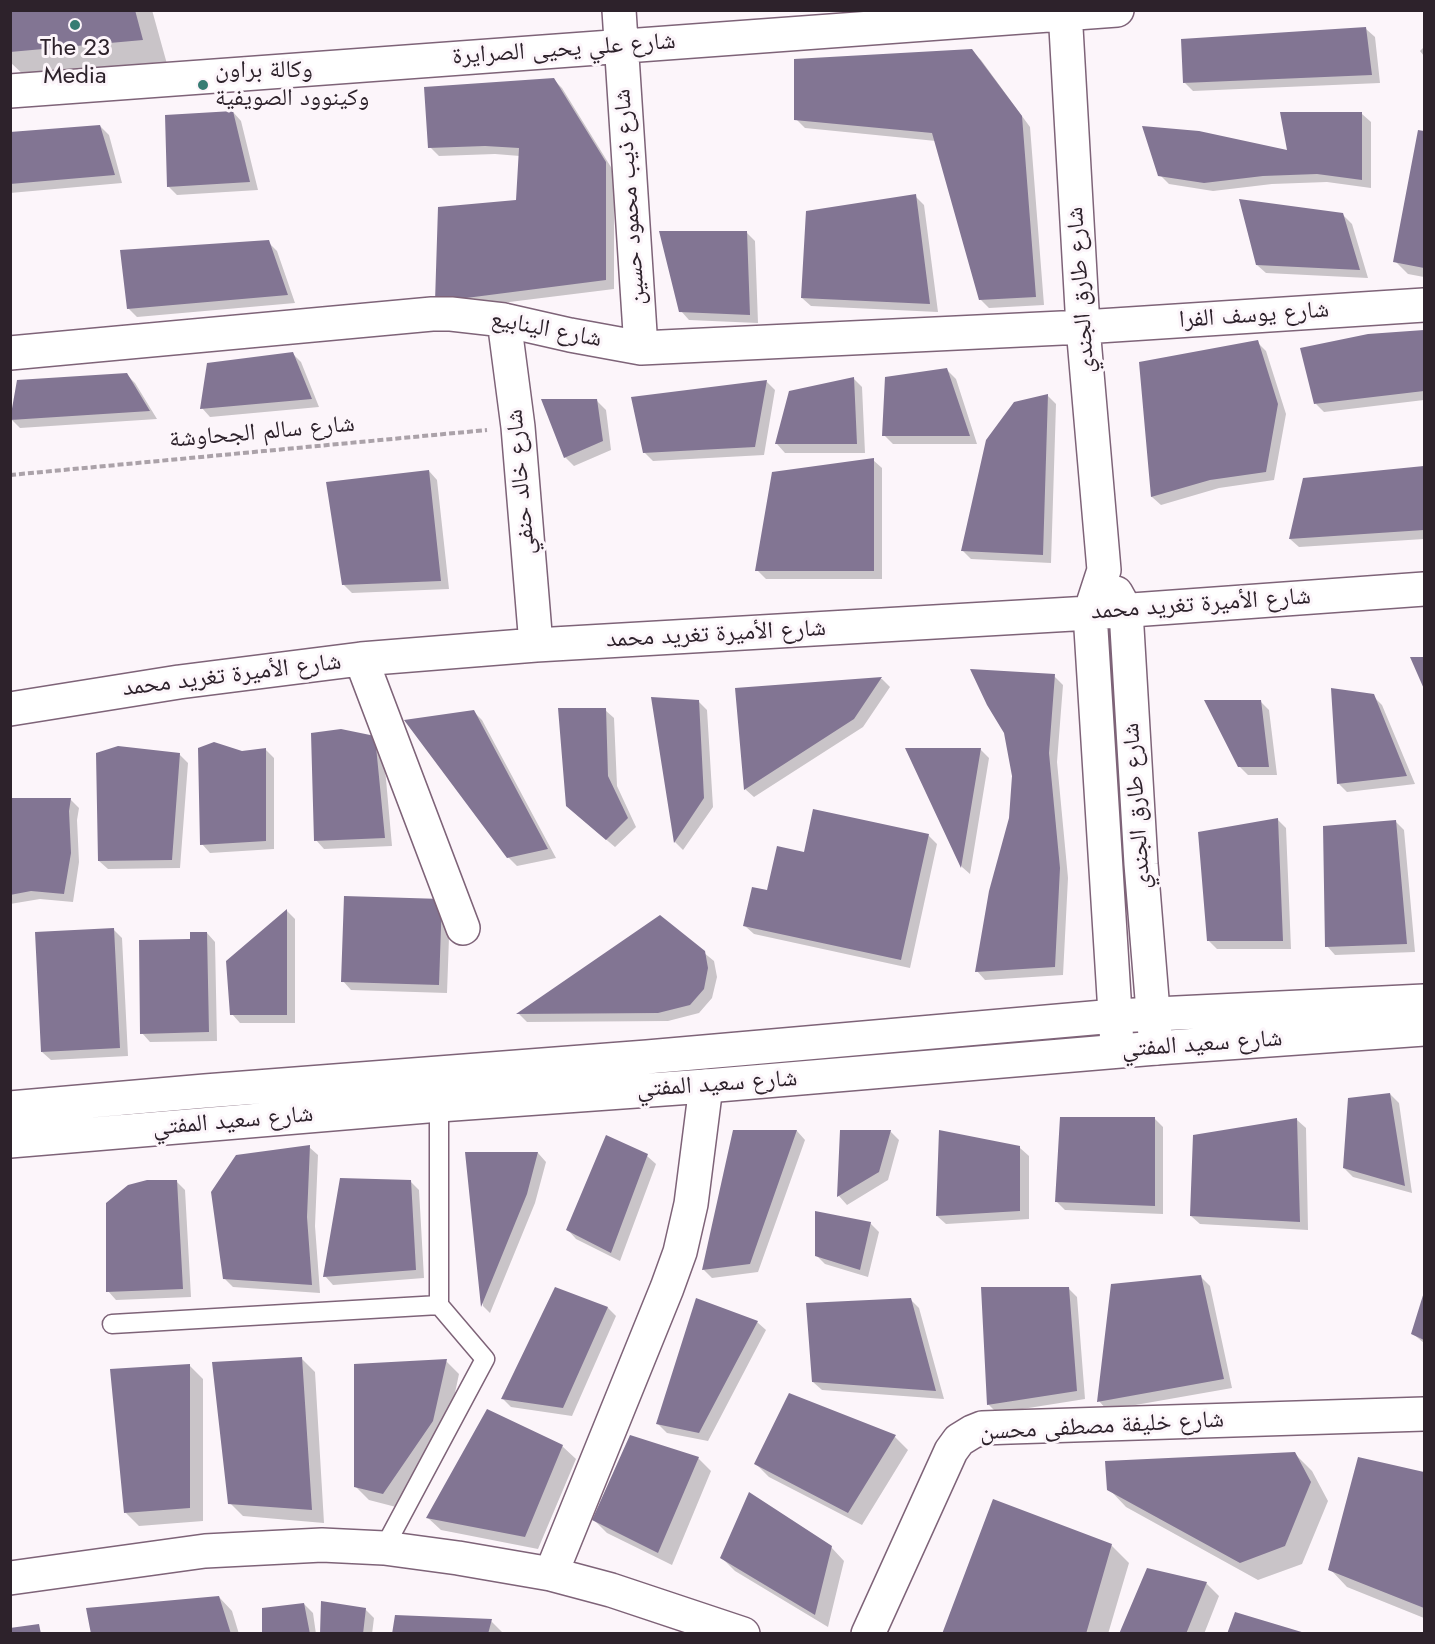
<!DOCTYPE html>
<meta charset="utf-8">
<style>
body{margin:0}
#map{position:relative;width:1435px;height:1644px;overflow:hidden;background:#fcf5fa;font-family:Jost,sans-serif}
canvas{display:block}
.frame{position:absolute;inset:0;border:12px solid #2d222b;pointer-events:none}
</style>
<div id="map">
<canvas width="1435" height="1644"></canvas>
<div class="frame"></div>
</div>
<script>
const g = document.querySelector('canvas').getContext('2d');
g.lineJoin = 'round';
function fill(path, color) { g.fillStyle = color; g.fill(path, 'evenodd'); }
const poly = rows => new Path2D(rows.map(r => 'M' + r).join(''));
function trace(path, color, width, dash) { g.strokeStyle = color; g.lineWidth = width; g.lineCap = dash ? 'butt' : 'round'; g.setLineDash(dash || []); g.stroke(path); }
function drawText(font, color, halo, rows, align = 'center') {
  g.font = font + ' Jost,"Noto Naskh Arabic",sans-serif'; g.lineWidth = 6; g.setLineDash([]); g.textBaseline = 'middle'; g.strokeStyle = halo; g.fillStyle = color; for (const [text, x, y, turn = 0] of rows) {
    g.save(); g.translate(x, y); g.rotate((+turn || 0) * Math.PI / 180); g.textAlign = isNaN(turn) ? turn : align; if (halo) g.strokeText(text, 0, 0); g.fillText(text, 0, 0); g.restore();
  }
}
fill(poly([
 [10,10,152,10,167,64,26,77,10,62],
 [1366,29,1375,37,1380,83,1193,91,1185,83],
 [1424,47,1424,56,1420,51],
 [972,51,981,60,1030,127,1044,305,989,308,980,299,936,141,805,128,796,119],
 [553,79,562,88,614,172,614,289,445,310,517,201,520,156,495,154,439,156,430,147],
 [233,112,241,121,258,190,177,195,168,186],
 [1362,114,1371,122,1371,188,1327,182,1272,184,1213,191,1169,184,1160,175,1289,152],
 [100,126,109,135,122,183,10,193,10,134],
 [1419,132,1424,133,1424,277,1408,274,1395,261],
 [915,196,924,205,938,312,811,306,802,298],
 [1343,215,1352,224,1368,278,1266,273,1257,265],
 [746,232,755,241,758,323,689,320,681,311],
 [268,242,277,251,295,303,137,317,128,308],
 [1424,332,1424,400,1324,412,1316,404,1368,336],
 [1257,342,1266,351,1286,414,1274,480,1219,488,1161,505,1152,497,1141,364],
 [292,353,301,362,319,407,210,417,202,408],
 [947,370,956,379,977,444,893,444,884,435],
 [126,374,135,383,157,419,20,428,12,420],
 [854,379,862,387,865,453,785,453,777,444],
 [766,381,775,390,764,455,653,461,644,452],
 [1048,396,1056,404,1051,563,971,559,962,550],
 [597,401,606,410,611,450,574,466,565,457],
 [873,460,882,468,882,579,766,579,757,570],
 [1424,467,1424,539,1299,547,1290,539,1304,479],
 [429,471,437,480,449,589,352,593,343,584],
 [1054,676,1063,685,1057,762,1068,878,1063,975,985,980,977,971],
 [882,679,890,687,863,727,754,797,745,789,737,690],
 [1373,696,1382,705,1415,784,1347,792,1338,783],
 [653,698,698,701,707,710,713,807,683,850,675,842],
 [1260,701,1269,710,1277,775,1248,775,1239,766],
 [605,710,614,718,617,786,636,827,615,847,577,815],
 [473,711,482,720,556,858,517,866,508,857],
 [341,731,383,746,392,846,324,849,316,840],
 [265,749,274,758,274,849,210,853,202,844,242,753],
 [907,749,980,749,989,758,970,874,962,867],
 [179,754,188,763,180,868,108,869,99,861],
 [10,799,70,799,79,808,77,820,79,862,73,902,40,899,10,904],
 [1277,819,1286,828,1291,949,1217,949,1208,940],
 [1396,822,1404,830,1415,952,1335,955,1327,946],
 [928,835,937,844,910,968,754,934,745,926,768,892,805,854],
 [450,909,447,993,351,990,343,981],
 [287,911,295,919,295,1023,240,1023,232,1014,227,962],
 [660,917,714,961,717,977,712,998,699,1013,668,1021,527,1022,519,1014],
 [113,929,122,938,128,1056,51,1060,42,1052],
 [207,933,215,942,217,1041,150,1042,142,1033,191,941],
 [1390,1094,1399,1103,1412,1193,1353,1177,1344,1168],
 [1154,1118,1163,1127,1163,1214,1065,1210,1056,1201],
 [1297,1120,1306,1128,1308,1230,1200,1224,1191,1216],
 [734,1131,797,1131,805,1140,758,1272,712,1278,703,1269],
 [841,1131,890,1131,899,1140,888,1180,847,1205,839,1196],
 [309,1147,318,1155,315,1226,320,1293,233,1287,224,1278],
 [1020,1148,1029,1156,1029,1219,946,1224,937,1216],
 [466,1153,538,1153,546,1162,535,1203,490,1313,483,1306],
 [647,1156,656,1164,620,1261,576,1239,568,1230],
 [176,1181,185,1190,191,1297,116,1300,108,1291],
 [410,1181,419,1190,424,1278,333,1285,325,1276],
 [870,1223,879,1232,868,1277,825,1264,816,1255],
 [1201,1277,1210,1286,1232,1388,1107,1410,1099,1401],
 [1068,1288,1077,1297,1085,1399,997,1413,988,1404],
 [556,1289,608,1308,616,1316,572,1416,511,1407,503,1399],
 [1424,1296,1424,1343,1412,1333],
 [910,1299,919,1308,944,1399,822,1390,813,1382],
 [757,1322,766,1330,708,1441,667,1433,658,1424],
 [302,1359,315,1372,324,1523,243,1516,230,1503],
 [446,1361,459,1374,446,1435,396,1507,369,1500,356,1487],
 [190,1366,203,1379,203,1521,139,1526,125,1512],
 [895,1437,908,1450,862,1525,769,1477,755,1463],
 [562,1446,576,1459,538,1549,441,1530,428,1518],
 [1294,1453,1312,1471,1328,1501,1302,1564,1258,1580,1126,1507,1109,1489],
 [698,1458,711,1471,672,1565,607,1533,594,1520],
 [1360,1458,1424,1474,1424,1618,1347,1587,1330,1569],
 [1111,1545,1129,1563,1108,1634,944,1634],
 [831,1547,844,1561,828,1627,735,1571,722,1558],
 [1206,1583,1219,1596,1204,1634,1121,1634],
 [219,1597,232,1611,239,1634,93,1634],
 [304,1604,313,1613,316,1634,263,1634],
 [365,1609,374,1618,372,1634,322,1634],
 [491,1621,504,1634,394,1634]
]), '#0003');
fill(poly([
 [10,10,135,10,143,40,10,52],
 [1366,27,1372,75,1183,83,1181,39],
 [972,49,1022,116,1036,297,979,300,932,133,794,120,794,59],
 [554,78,606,162,606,280,435,302,438,207,516,200,519,148,485,146,428,148,424,87],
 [233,111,250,182,167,187,165,115],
 [1280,112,1362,112,1362,180,1317,174,1263,176,1204,183,1158,176,1142,126,1199,131,1287,150],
 [100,125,115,175,10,184,10,132],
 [1418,130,1424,131,1424,268,1393,262],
 [916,194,930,304,801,298,806,211],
 [1239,199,1343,213,1360,270,1256,265],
 [659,231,747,231,750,315,679,312],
 [269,240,288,295,127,309,120,250],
 [1424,330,1424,391,1314,404,1300,348,1368,334],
 [1258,340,1278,404,1266,472,1210,480,1151,497,1139,362],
 [293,352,312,399,200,409,207,363],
 [947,368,970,436,882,436,885,377],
 [127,373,150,411,10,420,17,380],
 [854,377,857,444,775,444,789,391],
 [767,380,755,447,643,453,631,397],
 [1048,394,1043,555,961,551,986,440,1014,402],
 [541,399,597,399,603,441,564,458],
 [874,458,874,571,755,571,772,472],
 [1424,466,1424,530,1289,539,1303,478],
 [429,470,441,581,342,585,326,482],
 [1410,657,1424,657,1424,689],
 [970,669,1055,674,1049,753,1060,868,1055,967,975,972,989,891,1009,818,1012,776,1004,733,987,705],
 [882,677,854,719,744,790,735,688],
 [1331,688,1374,694,1407,776,1337,784],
 [651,697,699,700,704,798,674,843],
 [1204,700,1261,700,1269,767,1238,767],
 [558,708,606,708,608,776,628,818,606,840,566,806],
 [474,710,548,849,507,858,404,720],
 [341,729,375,736,385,838,314,841,311,733],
 [214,742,242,751,266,748,266,841,200,845,198,748],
 [118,746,180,753,172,860,98,861,96,753],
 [905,748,981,748,961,868],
 [10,798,71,798,69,811,71,853,64,894,31,891,10,895],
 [813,809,929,834,901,960,743,926,752,887,767,890,777,846,804,852],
 [1278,818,1283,941,1207,941,1198,832],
 [1396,820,1407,944,1325,947,1323,826],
 [344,896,442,899,439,985,341,982],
 [287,909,287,1015,230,1015,226,961],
 [660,915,705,951,708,968,704,989,690,1005,658,1013,516,1014],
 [114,928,120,1048,41,1052,35,932],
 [190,932,207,932,209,1032,140,1034,139,940,190,939],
 [1390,1093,1405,1186,1343,1168,1348,1098],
 [1060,1117,1155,1117,1155,1206,1055,1202],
 [1297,1118,1300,1222,1190,1216,1193,1135],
 [733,1130,797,1130,750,1264,702,1270],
 [840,1130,891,1130,879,1172,837,1197],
 [939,1130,1020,1146,1020,1211,936,1216],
 [606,1135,648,1154,611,1253,566,1230],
 [310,1145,307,1217,312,1285,223,1279,211,1192,236,1155],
 [465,1152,538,1152,527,1194,481,1307],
 [340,1178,411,1180,416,1270,323,1277],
 [147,1180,177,1180,183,1289,106,1292,106,1203,128,1185],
 [815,1211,871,1222,860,1270,815,1256],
 [1201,1275,1224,1379,1097,1402,1111,1284],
 [555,1287,608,1307,563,1408,501,1399],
 [981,1287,1069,1287,1077,1391,987,1405],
 [1424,1292,1424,1340,1411,1334],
 [696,1298,758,1321,699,1433,656,1424],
 [911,1298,936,1391,812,1382,806,1303],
 [302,1357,312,1510,228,1504,212,1362],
 [447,1359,433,1421,383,1494,354,1487,354,1364],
 [190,1364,190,1508,124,1513,110,1369],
 [789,1393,896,1435,848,1513,754,1464],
 [487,1409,563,1445,525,1537,426,1518],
 [630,1435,699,1457,658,1553,592,1520],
 [1295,1452,1311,1482,1285,1546,1240,1563,1107,1490,1105,1461],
 [1358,1457,1424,1472,1424,1608,1328,1570],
 [749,1492,832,1546,815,1615,720,1558],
 [993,1499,1112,1544,1086,1634,942,1634],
 [1147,1568,1207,1582,1186,1634,1119,1634],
 [219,1596,231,1634,91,1634,86,1608],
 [321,1601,366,1608,363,1634,320,1634],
 [304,1603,310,1634,262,1634,262,1608],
 [1235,1612,1305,1633,1305,1634,1227,1634],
 [395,1615,492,1619,488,1634,392,1634],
 [39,1624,41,1634,10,1634,10,1628]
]), '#827593');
const service = poly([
 [112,1324,439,1305,439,1105],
 [384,1548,485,1359,439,1305]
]);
const minor = poly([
 [619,10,641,348],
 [1065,10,1083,327,1104,570,1090,613,1117,1045],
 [10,91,1117,10],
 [504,320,518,427,536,645],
 [10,353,432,314,451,314,504,320,570,335,641,348,1083,327,1424,305],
 [1116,593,1126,611,1141,864,1156,1048],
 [361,659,463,928],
 [10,709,179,682,361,659,536,645,1090,613,1424,589],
 [551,1574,667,1288,680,1252,691,1204,706,1086],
 [10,1578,205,1551,322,1545,384,1548,458,1558,551,1574,611,1590,743,1634],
 [868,1634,951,1451,959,1440,972,1432,982,1428,1010,1427,1424,1414]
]);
const tertiary = poly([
 [10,1108,205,1091,647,1057,1115,1016,1424,1001],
 [10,1141,439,1105,706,1086,1156,1048,1424,1029]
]);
trace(service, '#7e6378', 21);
trace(minor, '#7e6378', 36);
trace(tertiary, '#7e6378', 36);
trace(poly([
 [10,475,487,430]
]), '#aba2a9', 4, [6, 3]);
trace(service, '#fff', 18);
trace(minor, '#fff', 33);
trace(tertiary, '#fff', 33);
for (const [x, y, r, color] of [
 [75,25,6,"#367c73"],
 [203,85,6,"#367c73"]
]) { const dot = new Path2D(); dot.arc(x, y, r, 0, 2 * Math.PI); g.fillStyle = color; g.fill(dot); trace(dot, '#fcf5fa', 2); }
drawText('24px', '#2d222b', '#fcf5fa', [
 ["The 23",75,49],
 ["Media",75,77],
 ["وكالة براون",215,71,"left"],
 ["وكينوود الصويفية",215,99,"left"]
]);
drawText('24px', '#2d222b', '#fcf5fa', [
 ["شارع علي يحيى الصرايرة",564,50,-4],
 ["شارع ذيب محمود حسين",631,197,-94],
 ["شارع طارق الجندي",1082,290,-94],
 ["شارع يوسف الفرا",1254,316,-4],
 ["شارع الينابيع",546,330,11],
 ["شارع سالم الجحاوشة",262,433,-5],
 ["شارع خالد حنفي",522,482,-95],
 ["شارع الأميرة تغريد محمد",1201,605,-4],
 ["شارع الأميرة تغريد محمد",716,635,-3],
 ["شارع الأميرة تغريد محمد",232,676,-7],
 ["شارع طارق الجندي",1138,806,-94],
 ["شارع سعيد المفتي",1202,1045,-4],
 ["شارع سعيد المفتي",717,1085,-4],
 ["شارع سعيد المفتي",233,1122,-5],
 ["شارع خليفة مصطفى محسن",1102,1427,-3]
]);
</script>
